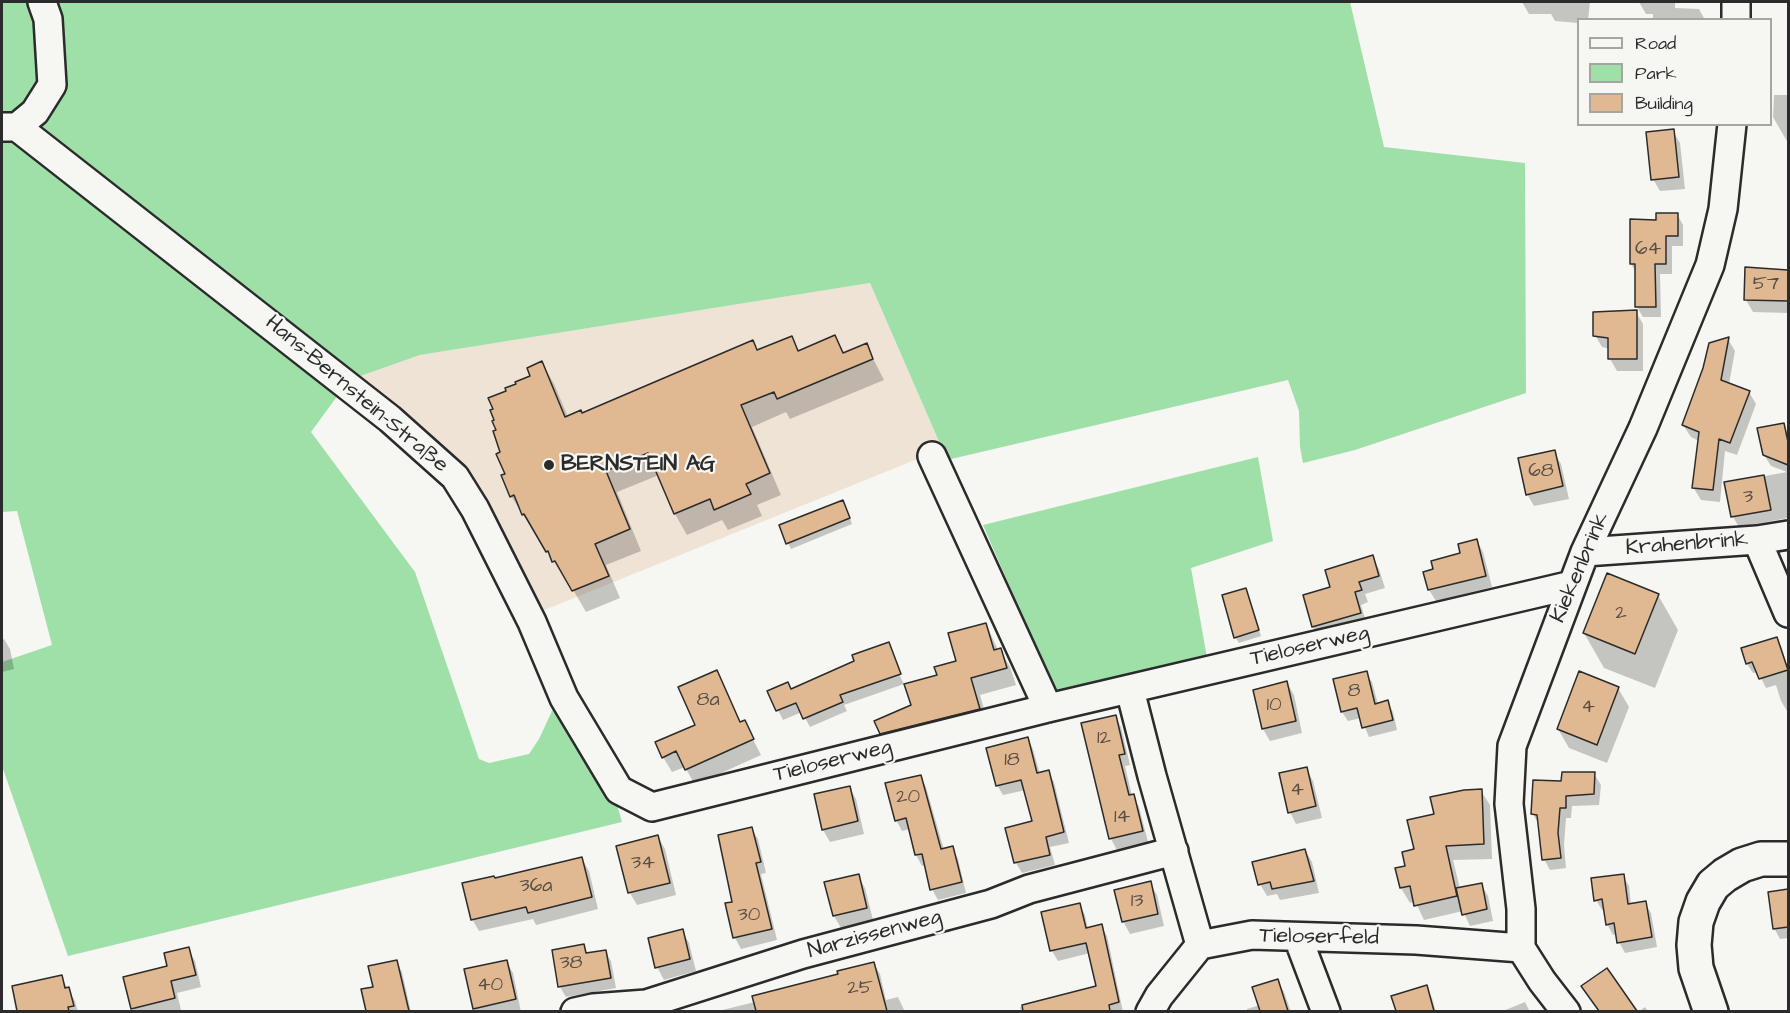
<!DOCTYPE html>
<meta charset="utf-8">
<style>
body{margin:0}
#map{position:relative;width:1790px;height:1013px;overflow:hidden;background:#f6f6f2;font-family:"Architects Daughter",sans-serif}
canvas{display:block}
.frame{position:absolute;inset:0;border:3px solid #2b2b2b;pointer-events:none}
.legend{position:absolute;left:1577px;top:18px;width:195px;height:108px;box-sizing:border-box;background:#f6f6f2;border:2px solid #a5a5a2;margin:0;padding:8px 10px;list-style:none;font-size:18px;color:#2b2b2b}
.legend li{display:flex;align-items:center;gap:12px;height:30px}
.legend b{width:30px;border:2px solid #a5a5a2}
</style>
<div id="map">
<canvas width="1790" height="1013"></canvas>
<div class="frame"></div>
<ul class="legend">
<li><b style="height:8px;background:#f6f6f2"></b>Road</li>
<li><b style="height:16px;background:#9fe0a9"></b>Park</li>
<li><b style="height:16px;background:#e0b891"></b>Building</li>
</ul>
</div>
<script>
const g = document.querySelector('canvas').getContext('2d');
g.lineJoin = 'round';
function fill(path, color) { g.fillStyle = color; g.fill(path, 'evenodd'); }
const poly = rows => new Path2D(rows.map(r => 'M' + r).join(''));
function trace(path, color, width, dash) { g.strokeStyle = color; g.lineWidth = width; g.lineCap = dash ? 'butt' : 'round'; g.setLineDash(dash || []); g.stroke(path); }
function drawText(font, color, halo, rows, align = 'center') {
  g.font = font + ' "Architects Daughter",sans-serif'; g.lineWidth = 4.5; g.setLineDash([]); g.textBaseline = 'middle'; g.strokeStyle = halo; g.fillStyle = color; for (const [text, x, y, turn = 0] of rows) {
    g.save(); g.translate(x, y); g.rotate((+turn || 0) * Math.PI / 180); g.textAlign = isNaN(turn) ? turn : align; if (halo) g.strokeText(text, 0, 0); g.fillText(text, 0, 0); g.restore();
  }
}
fill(poly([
 [870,283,942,449,537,613,493,522,357,377,420,355]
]), '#efe3d5');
fill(poly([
 [2,2,1350,2,1384,147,1525,163,1526,393,1355,450,1303,463,1300,447,1299,411,1288,380,947,460,870,283,420,355,349,380,311,432,415,572,479,759,489,763,529,754,539,739,559,696,613,791,622,822,68,956,2,766,2,662,52,645,17,511,2,512],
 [1258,457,1273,541,1191,568,1208,663,1066,695,1054,689,983,525]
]), '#9fe0a9');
fill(poly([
 [1522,2,1590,2,1588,20,1578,20,1578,23,1555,21,1551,14,1529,14],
 [1639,2,1675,2,1675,8,1699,9,1705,20,1653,20,1653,14,1646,14],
 [1774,95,1788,95,1788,143,1773,117],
 [1673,131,1680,143,1685,189,1660,191,1653,179],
 [1677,214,1683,225,1683,246,1672,246,1672,274,1660,274,1661,317,1643,317,1637,307,1637,274,1631,264,1657,221],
 [1746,268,1788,271,1788,313,1753,312,1746,300],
 [1636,312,1643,324,1643,371,1617,371,1610,359,1610,349,1602,347,1595,335],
 [835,337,845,354,866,345,884,380,790,419,786,412,752,427,781,495,757,505,762,516,728,530,722,520,687,535,675,514,659,475,617,492,641,551,606,565,620,598,586,612,568,581,566,582,538,535,536,535,511,496,503,476,507,474,496,421,490,399,508,391,532,377,542,363,554,384,568,417,582,415,752,342,758,351,791,338,799,352],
 [1728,339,1735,351,1729,384,1749,392,1756,404,1737,455,1725,451,1720,502,1701,500,1693,487,1699,441,1691,437,1683,425],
 [1783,425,1788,434,1788,518,1739,527,1733,517,1726,483,1787,472,1771,466,1764,455],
 [1554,452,1561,464,1569,499,1534,506,1527,494],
 [846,507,852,524,791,549,788,543],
 [1477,541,1483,552,1492,587,1436,601,1429,590,1425,573,1435,570,1462,554],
 [1372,557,1379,569,1385,588,1365,594,1368,602,1361,605,1367,625,1320,639,1313,627,1305,596,1332,588],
 [1246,590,1261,636,1239,643,1235,637],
 [1658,595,1678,630,1655,688,1604,668,1584,633],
 [986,624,998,650,1000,650,1010,667,1016,685,980,695,989,726,891,751,881,733,912,706,939,676,958,662],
 [1777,638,1782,648,1788,668,1787,711,1781,701,1776,685,1766,688,1758,672,1753,673,1747,664],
 [4,639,10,649,14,669,2,672,2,640],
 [889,643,900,670,898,667,896,668,904,684,844,705,847,711,810,727,802,712,783,720,769,692,792,690,856,662],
 [717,672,741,723,744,722,761,755,695,785,685,767,672,772,663,757,697,726],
 [1366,673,1372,682,1378,704,1387,702,1393,712,1397,730,1369,737,1361,718,1348,721,1342,712],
 [1287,683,1294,695,1302,733,1270,741,1263,729],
 [1618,688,1629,707,1607,763,1569,748,1558,729],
 [1115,716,1121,727,1130,765,1125,766,1132,796,1139,807,1148,842,1117,850,1111,839,1083,724],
 [1028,739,1033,749,1040,774,1048,772,1054,782,1069,843,1050,847,1055,865,1022,873,1016,863,1007,829,1034,822,1026,790,1003,795,997,785],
 [1306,768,1313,781,1322,818,1296,824,1290,812],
 [1594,774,1601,785,1599,805,1572,806,1571,818,1566,818,1564,845,1566,868,1550,870,1544,859,1539,825,1533,814,1562,782],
 [920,776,926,787,944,850,952,848,958,859,966,893,938,900,932,889,926,865,922,866,916,855,910,829,902,831,896,820],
 [849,787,856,799,864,834,830,842,823,830],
 [1481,791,1490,805,1492,859,1453,860,1460,889,1481,884,1488,896,1493,921,1470,926,1463,911,1424,920,1415,901,1410,903,1401,888,1397,869,1407,867,1436,815],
 [751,828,758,839,766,873,761,874,777,940,741,949,735,938,727,905,734,903],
 [658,837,665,849,676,895,637,905,630,893,618,847],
 [1305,850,1312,862,1319,893,1280,900,1277,894,1267,896,1260,884],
 [582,859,589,871,598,909,536,925,533,919,479,931,472,919,495,880],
 [858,876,865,888,873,920,841,928,834,916],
 [1623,876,1629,886,1631,905,1645,903,1651,913,1657,947,1625,953,1619,942,1617,934,1613,935,1607,924,1605,910,1602,910,1596,900],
 [1150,883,1157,895,1164,926,1130,934,1123,921],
 [1788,891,1788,938,1780,939,1774,928,1770,893],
 [1079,904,1085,915,1088,929,1101,926,1107,936,1123,1012,1021,1012,1020,1007,1098,987,1090,953,1058,961,1052,951,1043,913],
 [682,931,689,943,696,971,664,980,657,967],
 [584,946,588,954,605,951,611,961,616,988,566,997,560,987],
 [188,949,195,961,201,987,177,993,181,1010,135,1012,133,1008],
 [396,961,402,972,411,1012,368,1012,363,990,374,988],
 [506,961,513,973,521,1012,476,1012,474,1008],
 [874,964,880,974,886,1000,898,997,905,1012,714,1012,755,1002],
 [61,977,75,1001,78,1012,19,1012,14,987],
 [1278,981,1284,992,1291,1012,1247,1012,1247,1009,1260,1005],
 [1426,987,1432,998,1436,1012,1397,1012,1393,997],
 [1525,1002,1530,1012,1503,1012,1503,1011],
 [1645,1007,1648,1012,1638,1012]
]), '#0003');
const building = poly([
 [1674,129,1679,177,1651,180,1646,132,1674,129],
 [1656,213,1678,213,1678,236,1666,236,1666,264,1655,264,1656,307,1635,307,1635,264,1630,264,1630,219,1656,220,1656,213],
 [1745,267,1788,270,1788,301,1744,300,1745,267],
 [1637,310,1637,359,1608,359,1608,338,1593,336,1593,312,1637,310],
 [835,335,843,353,867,343,873,359,777,399,774,392,741,405,770,473,746,484,751,494,714,510,710,499,674,514,648,453,606,471,630,529,595,544,609,576,572,591,555,561,552,562,548,551,546,552,524,514,522,515,514,495,510,497,501,475,505,474,496,454,500,452,493,431,496,430,492,421,494,420,490,410,493,409,488,398,506,391,505,388,516,384,515,382,530,376,527,368,542,361,565,417,581,410,582,413,753,340,757,350,792,336,798,351,835,335],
 [1729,337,1721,380,1750,391,1730,443,1719,439,1713,490,1692,488,1699,432,1682,425,1703,368,1709,343,1729,337],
 [1784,423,1788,442,1788,465,1763,455,1757,428,1784,423],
 [1555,450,1563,486,1526,495,1518,458,1555,450],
 [1764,475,1771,510,1731,517,1724,482,1764,475],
 [843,500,850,518,786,544,779,525,843,500],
 [1477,539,1486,576,1428,590,1423,572,1433,569,1431,561,1460,553,1458,544,1477,539],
 [1373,555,1379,576,1359,582,1362,590,1355,592,1361,613,1312,627,1303,595,1330,587,1325,570,1373,555],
 [1607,573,1659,594,1635,654,1583,633,1607,573],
 [1246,588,1259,630,1234,638,1222,595,1246,588],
 [986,623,994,650,1001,648,1007,668,971,678,980,709,880,734,874,721,911,705,904,684,937,675,934,667,956,661,948,633,986,623],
 [1777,637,1788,670,1759,679,1752,662,1746,664,1741,648,1777,637],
 [889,642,901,674,840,695,843,702,803,719,796,703,776,711,767,691,788,682,791,689,854,661,852,655,889,642],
 [717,670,740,722,745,720,754,739,685,770,676,751,662,758,655,742,695,725,678,687,717,670],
 [1367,671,1375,704,1388,700,1393,720,1362,728,1357,708,1341,712,1333,679,1367,671],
 [1579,671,1619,687,1597,745,1557,729,1579,671],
 [1287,681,1296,721,1262,729,1253,690,1287,681],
 [1116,715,1125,754,1119,755,1129,795,1134,794,1143,831,1109,839,1081,723,1116,715],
 [1028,737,1037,773,1049,770,1064,832,1046,837,1050,855,1014,863,1005,828,1032,821,1021,780,996,786,986,748,1028,737],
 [1307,767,1316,806,1288,813,1279,773,1307,767],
 [1562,772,1595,772,1594,794,1566,796,1566,808,1560,808,1558,833,1561,858,1542,860,1537,815,1531,814,1533,780,1561,781,1562,772],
 [921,775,941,849,953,846,962,882,930,890,922,854,915,855,906,818,895,821,885,783,921,775],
 [850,786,858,821,822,830,814,794,850,786],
 [1482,789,1484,844,1446,846,1457,896,1414,906,1410,886,1400,888,1395,868,1405,866,1402,852,1414,849,1407,820,1434,814,1430,797,1464,790,1482,789],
 [752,827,761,862,756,863,772,929,733,938,725,903,732,902,718,835,752,827],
 [658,835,670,883,628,893,616,846,658,835],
 [1305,849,1314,881,1272,889,1270,882,1258,885,1252,862,1305,849],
 [582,857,592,897,528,913,526,907,471,920,462,883,494,876,495,878,582,857],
 [859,874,867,908,833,916,824,882,859,874],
 [1624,874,1628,904,1646,901,1652,937,1617,943,1614,923,1606,925,1602,899,1594,901,1591,878,1624,874],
 [1151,881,1158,914,1122,922,1114,890,1151,881],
 [1482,883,1487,909,1462,915,1456,888,1482,883],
 [1788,889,1788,927,1773,929,1768,892,1788,889],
 [1080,903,1086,928,1102,924,1119,1002,1109,1005,1110,1011,1023,1011,1022,1005,1096,986,1086,943,1050,951,1041,912,1080,903],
 [683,929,690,959,655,968,648,938,683,929],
 [584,944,586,953,606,950,611,978,558,987,552,950,584,944],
 [189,947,196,975,171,981,175,998,131,1009,123,977,167,966,164,953,189,947],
 [397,960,409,1011,366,1011,361,989,373,987,368,966,397,960],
 [507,960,516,999,473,1009,464,969,507,960],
 [874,962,887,1011,756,1011,752,996,838,974,837,971,874,962],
 [1607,968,1612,975,1637,1011,1599,1011,1581,986,1607,968],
 [62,975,65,988,69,987,74,1006,68,1007,69,1011,17,1011,12,986,62,975],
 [1278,979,1288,1011,1260,1011,1252,987,1278,979],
 [1427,985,1434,1011,1396,1011,1391,996,1427,985]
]);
fill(building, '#e0b891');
trace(building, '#2b2b2b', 1.5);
const minor = poly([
 [1736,20,1736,2],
 [2,127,17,127,390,419,455,477,475,509,532,622,564,698,619,790,652,807,1048,708,1572,585],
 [17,127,35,112,52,85,48,19,42,2],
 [932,456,1048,708],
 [1757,540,1788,613],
 [1585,552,1757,540,1788,535],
 [1130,690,1152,776,1200,945],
 [1298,938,1326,1012],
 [575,1012,593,1008,646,1004,803,954,991,904,1029,889,1174,851],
 [1150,1012,1159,996,1200,945,1252,935,1416,940,1521,948],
 [1566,1012,1542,981,1521,948,1521,909,1509,804,1512,746,1585,552,1643,428,1710,265,1723,209,1732,124]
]);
const secondary = poly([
 [1711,1012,1696,968,1694,945,1696,922,1703,902,1713,885,1725,875,1742,865,1761,859,1788,859]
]);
trace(minor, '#2b2b2b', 32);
trace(secondary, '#2b2b2b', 38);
trace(minor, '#f6f6f2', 27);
trace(secondary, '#f6f6f2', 33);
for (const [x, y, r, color] of [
 [549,465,6,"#2b2b2b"]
]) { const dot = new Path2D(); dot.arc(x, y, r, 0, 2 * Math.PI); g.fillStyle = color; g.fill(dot); trace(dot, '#f6f6f2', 2); }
drawText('20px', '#584e44', null, [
 ["64",1648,250],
 ["57",1766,285],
 ["68",1541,472],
 ["3",1748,498],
 ["2",1621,614],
 ["8",1354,692],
 ["8a",708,701],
 ["10",1274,706],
 ["4",1588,708],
 ["12",1104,739],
 ["18",1012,761],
 ["4",1297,791],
 ["20",908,798],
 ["14",1122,818],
 ["34",643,864],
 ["36a",536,887],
 ["13",1137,902],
 ["30",749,916],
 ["38",571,964],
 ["40",490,986],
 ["25",860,989]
]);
drawText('22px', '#2b2b2b', '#f6f6f2', [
 ["Hans-Bernstein-Straße",356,395,40],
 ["Krahenbrink",1687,545,-4],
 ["Kiekenbrink",1581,568,-67],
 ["Tieloserweg",1310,647,-13],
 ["Tieloserweg",833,762,-14],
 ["Narzissenweg",875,935,-15],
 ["Tieloserfeld",1319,938,1]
]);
drawText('bold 22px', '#2b2b2b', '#f6f6f2', [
 ["BERNSTEIN AG",561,465]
], 'left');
</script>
